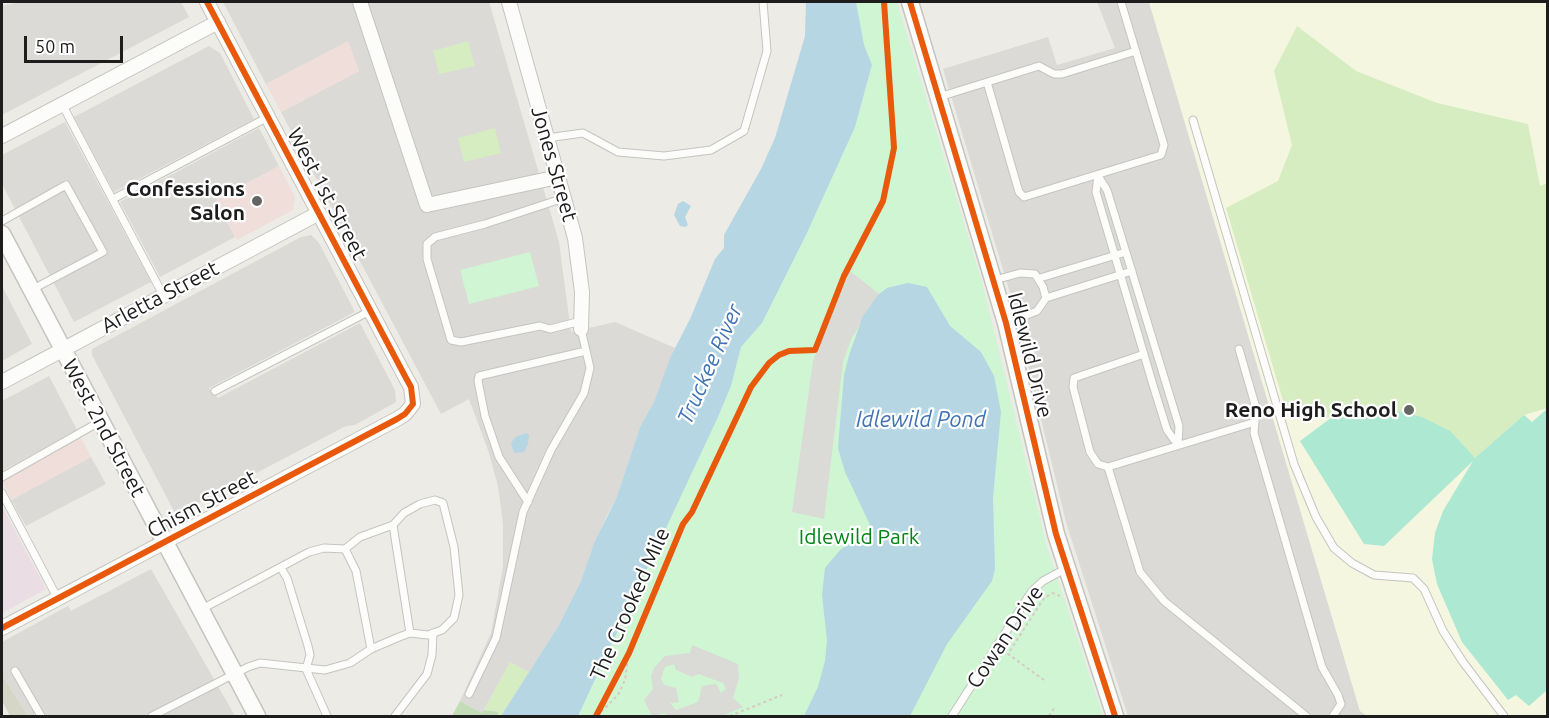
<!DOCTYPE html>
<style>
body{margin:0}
#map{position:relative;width:1549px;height:718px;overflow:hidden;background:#ecebe5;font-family:Ubuntu,sans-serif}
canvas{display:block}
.frame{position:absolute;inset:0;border:3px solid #1d1d1d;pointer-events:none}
.scale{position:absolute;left:24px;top:36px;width:99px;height:27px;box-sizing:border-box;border:3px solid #1d1d1d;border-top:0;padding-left:8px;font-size:18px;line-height:21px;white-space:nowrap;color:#1d1d1d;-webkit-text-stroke:4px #fff;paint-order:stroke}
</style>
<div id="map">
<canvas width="1549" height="718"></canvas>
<div class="frame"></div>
<div class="scale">50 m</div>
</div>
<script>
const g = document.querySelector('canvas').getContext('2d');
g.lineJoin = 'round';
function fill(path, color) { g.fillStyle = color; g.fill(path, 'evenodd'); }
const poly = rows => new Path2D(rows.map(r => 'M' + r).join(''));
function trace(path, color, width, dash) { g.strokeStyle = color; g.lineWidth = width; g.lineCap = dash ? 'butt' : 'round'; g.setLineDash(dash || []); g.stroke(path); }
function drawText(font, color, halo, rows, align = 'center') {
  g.font = font + ' Ubuntu,sans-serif'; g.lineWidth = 4.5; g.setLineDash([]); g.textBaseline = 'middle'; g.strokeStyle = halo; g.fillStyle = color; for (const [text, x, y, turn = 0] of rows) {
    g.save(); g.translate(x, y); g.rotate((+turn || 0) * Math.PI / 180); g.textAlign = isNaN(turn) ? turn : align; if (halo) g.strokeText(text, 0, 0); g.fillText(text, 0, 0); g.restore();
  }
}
fill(poly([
 [20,2,181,2,189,17,2,115,2,6],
 [223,2,489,2,559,242,571,332,615,322,675,348,654,402,640,427,616,499,606,517,581,581,559,625,529,672,510,663,482,713,460,701,491,633,503,567,503,524,498,486,488,450,469,399,441,414,281,112,359,71,348,42,266,84],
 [1097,2,1149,2,1360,711,1367,716,1128,716,1066,522,1013,303,943,69,1048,37,1057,65,1115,48],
 [209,46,220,53,254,119,114,192,74,117],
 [65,122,151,282,74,322,2,184,2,155],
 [259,128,279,166,216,200,235,237,160,277,120,202],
 [311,235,319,243,355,312,209,388,218,398,360,323,395,390,396,402,355,425,346,426,176,515,92,355,92,349,301,237],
 [2,286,32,344,2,361],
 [49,376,77,430,2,471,2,401],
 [91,457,106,484,26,526,11,500],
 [151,569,235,716,28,716,2,675,2,642,68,606,71,611]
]), '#dbdad7');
fill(poly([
 [348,41,359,71,281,112,266,84],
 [279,166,295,197,293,210,237,240,216,200],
 [77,430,91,457,11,500,2,481,2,471]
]), '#efded9');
fill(poly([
 [2,506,46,589,2,613]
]), '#eadee4');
fill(poly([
 [1149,2,1547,2,1547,716,1367,716,1360,711]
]), '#f5f6e0');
fill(poly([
 [2,675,28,716,10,716,2,701]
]), '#d5d6c6');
fill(poly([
 [1297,26,1356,71,1437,103,1528,124,1540,186,1547,183,1547,408,1524,415,1475,458,1381,407,1320,419,1284,404,1226,208,1278,181,1292,145,1274,71],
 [468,41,475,66,439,74,433,51],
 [495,128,501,153,464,162,458,138],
 [510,662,529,672,501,716,498,716,497,712,484,710]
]), '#d5edc0');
fill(poly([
 [460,701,482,713,484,710,498,712,498,716,452,716]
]), '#c2ddb7');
fill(poly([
 [856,2,897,2,982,282,1047,547,1103,716,578,716,718,417,731,386,741,347,762,323,806,235,855,127,872,66,864,45],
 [530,252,539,286,469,304,460,270]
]), '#d0f5d3');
fill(poly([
 [1381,407,1422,417,1450,431,1475,458,1524,415,1532,422,1547,409,1547,690,1529,706,1516,695,1508,700,1462,642,1437,584,1432,559,1435,533,1443,511,1473,461,1384,546,1364,544,1300,441,1331,418,1355,411]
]), '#ace8d2');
fill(poly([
 [850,271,879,294,851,339,843,362,824,519,792,512,813,361],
 [692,645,738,664,739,678,733,698,743,707,722,716,668,716,665,713,652,716,644,700,653,689,651,676,654,668,665,656,690,653],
 [674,664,676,670,692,677,699,674,723,683,726,689,721,693,716,684,702,686,698,702,676,710,670,703,679,702,676,688,664,685,661,679,665,667]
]), '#dadad7');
fill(poly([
 [806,2,856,2,864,45,872,65,855,127,806,235,762,323,741,347,731,386,718,417,578,716,501,716,559,625,581,581,595,541,616,499,640,427,654,402,671,356,690,319,715,259,724,248,724,235,761,169,775,138,805,36],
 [683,201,691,206,685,217,688,225,685,227,680,226,674,215,678,204],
 [908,283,927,287,950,326,981,352,994,376,1001,412,993,497,995,569,992,581,947,644,910,716,804,716,818,687,825,661,827,640,822,595,825,568,841,549,867,535,872,529,845,472,838,448,844,375,849,355,863,316,879,294,887,288],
 [526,433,529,435,528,444,524,452,514,453,511,444,515,437]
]), '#b5d6e2');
const service = poly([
 [987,82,1019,192,1024,197,1161,155,1164,145,1121,2],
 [939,97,1039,66,1054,74,1062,74,1136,51],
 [62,104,163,295],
 [1193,120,1294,464,1316,517,1334,548,1352,563,1374,575,1413,578,1424,589,1443,631,1463,662,1504,716],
 [547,138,583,133,618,152,664,156,711,150,744,131,767,51,763,2],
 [1098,176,1096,192,1153,385,1167,430,1178,445],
 [1098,176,1107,190,1179,426,1178,445],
 [564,198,485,224,435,237,427,244,427,259,451,340,461,342,540,326,550,329,581,321],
 [113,199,268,117],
 [2,221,66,185,103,252,33,289],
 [1040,278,1126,252],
 [995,280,1020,273,1035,274,1043,287,1046,298,1037,311,1006,323],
 [1046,298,1132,271],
 [1239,349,1256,408,1254,433,1322,667,1338,695,1341,704,1333,716],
 [1144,354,1074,378,1073,387,1090,452,1098,464,1108,467,1255,422],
 [215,391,370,311],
 [1108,467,1140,572,1164,601,1306,716],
 [2,477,101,421],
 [2,493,58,599],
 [528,502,499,457,485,416,478,381,479,376,586,351],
 [393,525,410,633],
 [345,549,356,571,371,649],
 [281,568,287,578,308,646,310,655,306,669,327,716],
 [15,671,41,716],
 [469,694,496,638,523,512,551,450,584,393,590,368,581,329],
 [152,716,248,667,260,663,325,670,350,663,371,649,399,637,410,633,428,635,442,630,454,618,459,595,454,547,443,503,435,500,420,504,404,513,393,525,360,537,345,549,324,548,309,552,200,610],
 [395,716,427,674,432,655,433,633],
 [952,716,1032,591,1043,581,1067,568]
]);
const minor = poly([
 [360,2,427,205,558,177],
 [509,2,575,238,582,292,581,329],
 [2,136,218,22],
 [2,382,319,213],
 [2,628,397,419,405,414,413,404,411,387,406,378,207,2]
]);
const tertiary = poly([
 [910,2,1006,323,1056,534,1115,716],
 [2,234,257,716]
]);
trace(service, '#c4c4c1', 9);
trace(minor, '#c4c4c1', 16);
trace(tertiary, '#c4c4c1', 19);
trace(poly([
 [1044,680,1008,654,1044,598,1053,593,1060,596],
 [596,716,629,653,683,524,692,512,751,387,769,363,779,355,789,351,815,350,844,276,883,201,894,148,884,2],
 [597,716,618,695,625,680,628,658],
 [730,716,782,695],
 [1049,716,1055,707]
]), '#d7c9c4', 2, [3, 3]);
trace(service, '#fcfcfb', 7);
trace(minor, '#fcfcfb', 14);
trace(tertiary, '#fcfcfb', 16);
trace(poly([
 [910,2,1006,323,1056,534,1115,716],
 [2,628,397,419,405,414,413,404,411,387,406,378,207,2],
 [596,716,629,653,683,524,692,512,751,387,769,363,779,355,789,351,815,350,844,276,883,201,894,148,884,2]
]), '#e8590c', 6);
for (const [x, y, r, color] of [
 [257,201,6,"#656563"],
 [1409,410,6,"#656563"]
]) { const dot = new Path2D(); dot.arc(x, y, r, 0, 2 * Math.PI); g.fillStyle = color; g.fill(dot); trace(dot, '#fff', 2); }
drawText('21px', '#1d1d1d', '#fff', [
 ["Jones Street",554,164,74],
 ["West 1st Street",327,194,62],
 ["Arletta Street",160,297,-28],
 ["Idlewild Drive",1030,355,76],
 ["West 2nd Street",104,428,62],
 ["Chism Street",202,504,-28],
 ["The Crooked Mile",630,604,-66],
 ["Cowan Drive",1005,637,-56]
]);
drawText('bold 21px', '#1d1d1d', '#fff', [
 ["Confessions",245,189],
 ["Salon",245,213],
 ["Reno High School",1397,410]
], 'right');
drawText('21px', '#028417', '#fff', [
 ["Idlewild Park",859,537]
]);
drawText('italic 22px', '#4172b4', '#fff', [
 ["Truckee River",710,364,-66],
 ["Idlewild Pond",921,420]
]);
</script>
